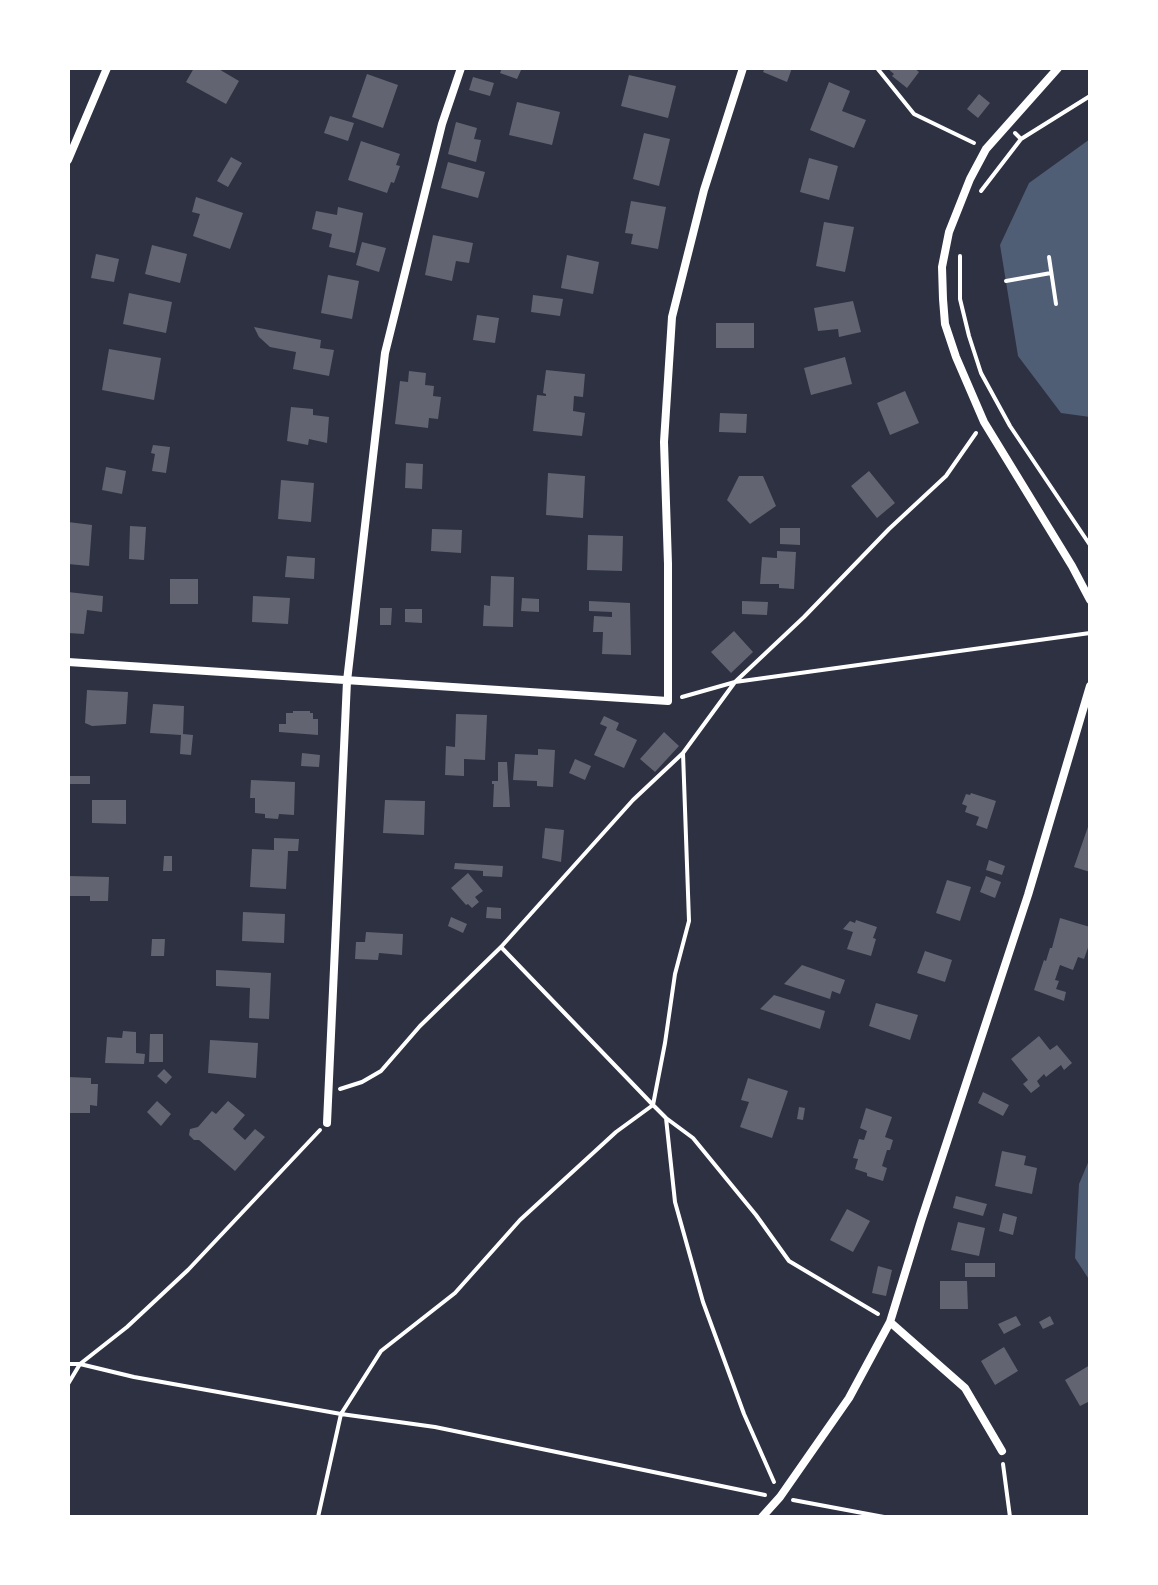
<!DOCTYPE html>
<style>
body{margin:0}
#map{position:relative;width:1158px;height:1585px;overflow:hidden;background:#2d3142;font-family:"Exo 2",sans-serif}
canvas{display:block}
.frame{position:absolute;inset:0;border:70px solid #fff;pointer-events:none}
</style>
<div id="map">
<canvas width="1158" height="1585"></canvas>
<div class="frame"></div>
</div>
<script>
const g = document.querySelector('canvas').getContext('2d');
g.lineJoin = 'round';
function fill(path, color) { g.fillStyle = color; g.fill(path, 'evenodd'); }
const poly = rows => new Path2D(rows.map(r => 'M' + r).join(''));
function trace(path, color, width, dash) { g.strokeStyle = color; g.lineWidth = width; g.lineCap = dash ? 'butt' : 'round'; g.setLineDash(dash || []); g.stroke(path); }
fill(poly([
 [1090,139,1090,417,1061,413,1018,356,1000,245,1029,183],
 [1090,1158,1090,1281,1075,1258,1079,1184]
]), '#4f5d75');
fill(poly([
 [194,68,217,68,239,81,226,104,186,82],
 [502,68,522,68,517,79,500,73],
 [765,68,792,68,787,82,763,72],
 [887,68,914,68,919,72,907,88,892,76,894,74],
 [367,74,398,85,383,128,352,117],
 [629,75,676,86,668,118,621,106],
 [473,77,494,83,490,96,469,90],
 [829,82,850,91,842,111,866,120,854,148,810,130],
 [979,94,990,103,978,118,967,109],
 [517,102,560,112,552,145,509,135],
 [330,116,354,123,348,141,324,133],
 [456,122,477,128,474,139,481,140,476,162,448,154],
 [644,133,670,139,659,186,633,179],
 [361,141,400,154,396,165,400,166,394,183,391,182,387,193,348,180],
 [231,157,242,163,228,187,217,181],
 [809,158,838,166,829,200,800,192],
 [448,162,485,172,478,198,441,188],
 [196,197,243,213,230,249,193,236,200,214,192,212],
 [631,201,666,207,658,249,631,244,633,234,625,233],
 [338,207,363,213,355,253,329,247,332,234,312,229,316,211,337,215],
 [824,222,854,227,845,272,816,266],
 [433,235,473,243,469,263,456,261,452,281,425,275],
 [362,242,386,248,379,272,356,265],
 [152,245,187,254,180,283,145,274],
 [96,254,119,259,114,282,91,278],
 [567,255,599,262,593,294,561,288],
 [328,275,359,281,352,319,321,313],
 [129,293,172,302,166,333,123,324],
 [533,295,563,299,560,316,531,312],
 [853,301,861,332,839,337,838,329,818,331,814,308],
 [477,315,499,318,495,343,473,340],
 [716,323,754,323,754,348,716,348],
 [254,327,321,340,320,348,334,350,329,376,293,369,296,352,270,347,259,337],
 [109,349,161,358,154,400,102,390],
 [845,357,852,384,811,395,804,368],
 [546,370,585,374,583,397,574,396,573,411,585,413,582,436,533,431,537,395,546,396,546,394,543,393],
 [409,371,426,373,425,385,434,386,433,396,441,397,438,419,429,418,428,428,395,424,400,381,408,382],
 [905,391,919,423,890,435,877,403],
 [291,407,313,409,313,415,329,417,327,443,309,439,308,445,287,441],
 [720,413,747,414,746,433,719,432],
 [153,445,170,447,166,473,152,471,155,454,151,453],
 [406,463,423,464,422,489,405,488],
 [106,467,126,471,122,494,102,490],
 [869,471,895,503,877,518,851,486],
 [548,473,585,476,583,518,546,515],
 [739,476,763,476,776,506,750,524,727,500],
 [281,480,314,483,311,522,278,519],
 [68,522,92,525,89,566,68,564],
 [130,526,146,527,144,560,129,559],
 [780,528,800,528,800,545,780,544],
 [432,529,462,530,461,553,431,551],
 [588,535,623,536,622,571,587,570],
 [777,551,796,552,794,589,779,588,779,584,760,584,762,557,777,558],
 [287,556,315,558,314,579,285,577],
 [491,576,514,577,513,627,483,626,484,605,490,606],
 [170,579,198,579,198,604,170,604],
 [68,592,103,596,102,612,87,610,84,634,68,633],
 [253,596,290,598,288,624,252,622],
 [522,598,539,599,539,612,521,611],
 [589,601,630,603,631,655,602,654,603,632,593,632,594,616,612,617,612,612,589,611],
 [742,601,768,602,767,615,742,614],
 [380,608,392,608,391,625,380,625],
 [405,609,422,609,422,623,405,622],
 [734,631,753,652,731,673,711,652],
 [87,690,128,692,126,724,92,726,85,723],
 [153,704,184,706,183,734,193,735,191,755,180,754,181,735,150,733],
 [293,711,310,711,310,713,313,713,313,719,318,719,318,735,279,732,279,724,286,724,286,713,293,713],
 [456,714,487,715,485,760,464,759,464,776,445,775,446,746,455,747],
 [604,716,619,723,616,730,637,740,624,768,594,755,607,727,600,724],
 [664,732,679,746,655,772,640,759],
 [538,749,555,750,553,787,537,786,537,781,513,780,515,754,538,755],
 [302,753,320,755,319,767,301,766],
 [575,759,591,766,585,780,569,773],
 [498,762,507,762,510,807,493,807,494,784,492,784,492,781,498,781],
 [70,776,90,776,90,784,70,784],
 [251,780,295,782,294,815,279,814,278,819,265,818,265,814,255,813,255,798,250,798],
 [971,793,996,801,987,829,976,825,979,817,965,812,967,806,962,804,966,794,970,795],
 [92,800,126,800,126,824,92,823],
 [385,800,425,801,424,835,383,833],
 [1090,821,1090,872,1074,867],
 [545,828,564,830,561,862,542,858],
 [274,838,299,839,298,851,288,851,286,889,250,887,252,849,274,850],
 [164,856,172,856,172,871,163,871],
 [989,860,1005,866,1002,875,986,870],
 [455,863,503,866,502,877,483,876,483,871,454,869],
 [468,873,483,891,475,897,479,902,472,908,468,904,466,905,451,888],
 [68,876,109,877,108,901,90,901,90,896,68,896],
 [986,876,1001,882,995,898,980,892],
 [947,880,971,887,960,921,936,913],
 [487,907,501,908,501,919,486,918],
 [243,912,285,914,284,943,242,941],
 [451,917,467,924,463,933,448,926],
 [1060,918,1090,927,1090,942,1084,959,1078,957,1073,970,1060,965,1055,980,1059,981,1056,989,1066,992,1064,1001,1034,990,1044,960,1046,961,1050,948,1052,948],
 [856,920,877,927,873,938,876,939,871,956,847,949,853,932,843,929,850,921,855,923],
 [366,932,403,934,402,955,379,953,378,960,355,959,356,942,365,942],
 [152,939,165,939,164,956,151,956],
 [925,951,952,960,945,982,917,973],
 [802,965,845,980,840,994,832,991,830,999,784,984],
 [216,970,271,973,269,1019,249,1018,250,988,216,986],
 [774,995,825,1011,820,1029,760,1009],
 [876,1003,918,1015,910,1040,869,1026],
 [123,1031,136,1032,136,1053,145,1054,144,1064,105,1063,107,1037,122,1038],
 [150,1034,163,1034,163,1062,149,1062],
 [1039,1036,1050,1050,1057,1045,1072,1063,1064,1070,1061,1065,1046,1077,1044,1074,1037,1081,1040,1086,1031,1093,1023,1084,1028,1080,1011,1059],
 [210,1040,258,1043,256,1078,208,1073],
 [164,1069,172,1077,166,1084,157,1076],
 [68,1077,91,1078,91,1084,98,1084,97,1106,90,1105,90,1113,68,1113],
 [748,1078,788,1091,772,1138,740,1127,749,1102,741,1100],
 [983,1092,1009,1105,1003,1116,978,1103],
 [157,1101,171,1114,161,1126,147,1112],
 [228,1101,245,1115,233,1129,245,1140,255,1129,265,1137,235,1171,199,1140,194,1140,189,1135,190,1129,198,1127,212,1111,216,1114],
 [799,1107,805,1108,803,1120,797,1119],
 [866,1108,892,1117,885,1137,893,1140,890,1150,887,1150,882,1166,887,1168,883,1181,867,1176,867,1173,855,1169,858,1159,853,1158,859,1139,864,1140,867,1131,860,1128],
 [1002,1151,1026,1156,1024,1165,1037,1168,1032,1194,995,1186],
 [956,1196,987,1204,983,1216,953,1208],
 [847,1209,870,1221,853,1252,830,1240],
 [1003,1213,1017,1217,1013,1235,999,1231],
 [958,1222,985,1228,979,1256,951,1250],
 [965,1263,995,1263,995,1277,965,1277],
 [878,1266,892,1270,886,1296,872,1293],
 [940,1281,967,1281,968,1309,940,1309],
 [1016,1316,1021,1325,1004,1334,998,1324],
 [1050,1316,1054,1324,1043,1329,1039,1322],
 [1004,1347,1018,1371,995,1385,981,1361],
 [1090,1365,1090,1401,1080,1406,1065,1380]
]), '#626471');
trace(poly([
 [877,68,914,114,974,143],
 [1015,133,1021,139,1090,96],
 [981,191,1021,139],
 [960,256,960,299,969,336,981,373,1010,426,1090,545],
 [1049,257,1056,304],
 [1006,281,1051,273],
 [682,697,735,682,1090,633],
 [501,947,653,1105,666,1118,693,1138,756,1215,789,1261,878,1314],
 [340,1089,362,1082,381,1071,420,1026,501,947,633,800,683,753,735,682,804,617,889,529,946,476,976,433],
 [666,1118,675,1202,703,1302,744,1414,774,1482],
 [68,1364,80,1364,134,1377,341,1414,435,1427,765,1495],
 [68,1384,80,1364,127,1327,188,1270,320,1130],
 [1003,1464,1010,1517],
 [793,1500,884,1517],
 [318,1517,341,1414,381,1351,455,1293,520,1220,616,1132,653,1105,665,1043,675,974,689,921,683,753]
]), '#fff', 4);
trace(poly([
 [1058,68,986,149,970,179,949,232,942,267,943,299,945,324,956,357,984,422,1072,566,1090,600],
 [68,160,107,68],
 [68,662,668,701,668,564,664,442,672,317,704,190,743,68],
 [327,1123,347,681,385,353,442,124,461,68],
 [890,1322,965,1388,1002,1451],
 [762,1517,780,1497,849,1398,890,1322,921,1221,1028,895,1090,686]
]), '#fff', 8);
</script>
